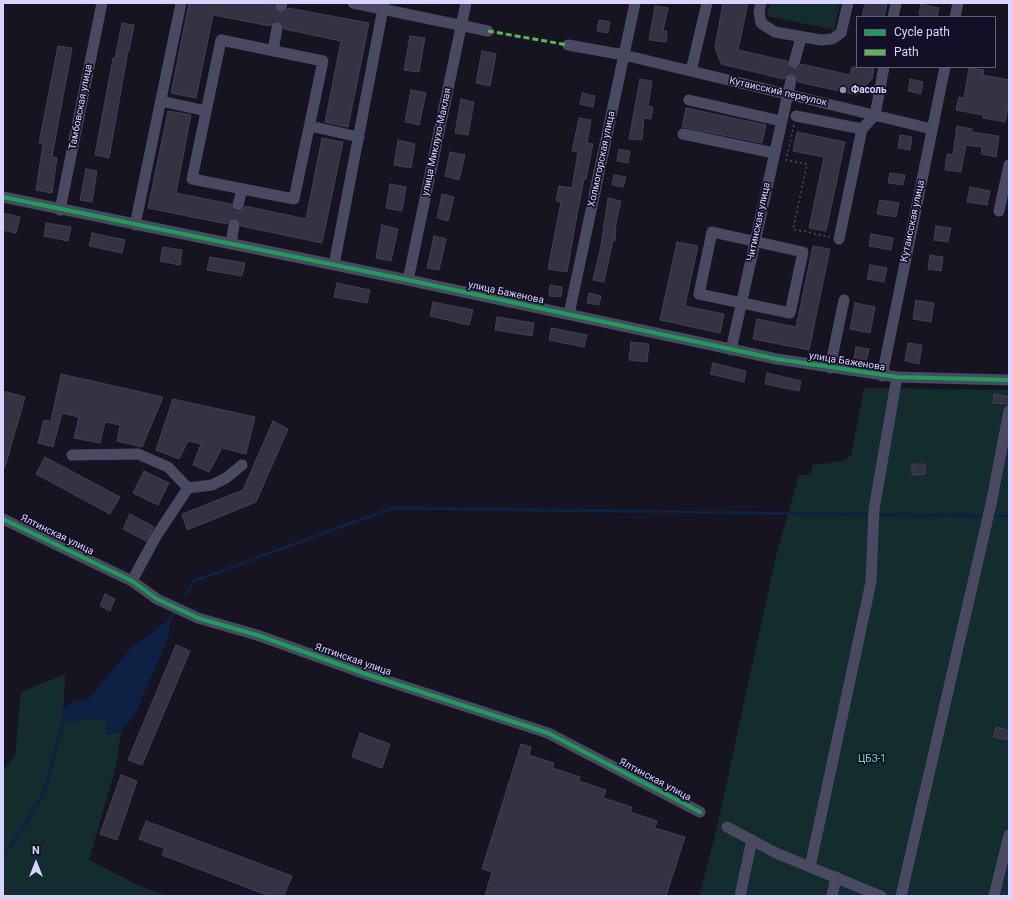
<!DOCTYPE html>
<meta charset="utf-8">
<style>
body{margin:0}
#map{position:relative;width:1012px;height:899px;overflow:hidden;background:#161421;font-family:Roboto,sans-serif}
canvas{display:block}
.frame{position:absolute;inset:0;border:4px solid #d9d4ff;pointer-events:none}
.legend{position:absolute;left:856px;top:16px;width:140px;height:52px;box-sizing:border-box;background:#130f26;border:1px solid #625e7d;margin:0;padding:5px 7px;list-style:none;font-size:12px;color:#d9d4ff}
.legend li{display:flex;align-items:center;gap:8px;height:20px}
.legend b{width:20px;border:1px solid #625e7d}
.north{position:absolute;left:16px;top:843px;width:40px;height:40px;-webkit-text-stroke:3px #130f26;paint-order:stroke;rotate:0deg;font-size:11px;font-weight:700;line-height:16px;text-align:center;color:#d9d4ff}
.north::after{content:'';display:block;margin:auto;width:14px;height:18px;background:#d9d4ff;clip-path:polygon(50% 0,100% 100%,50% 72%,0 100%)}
</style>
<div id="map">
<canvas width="1012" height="899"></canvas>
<div class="frame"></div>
<ul class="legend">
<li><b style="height:5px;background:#1a9f57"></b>Cycle path</li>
<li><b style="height:5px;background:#58b947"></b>Path</li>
</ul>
<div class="north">N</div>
</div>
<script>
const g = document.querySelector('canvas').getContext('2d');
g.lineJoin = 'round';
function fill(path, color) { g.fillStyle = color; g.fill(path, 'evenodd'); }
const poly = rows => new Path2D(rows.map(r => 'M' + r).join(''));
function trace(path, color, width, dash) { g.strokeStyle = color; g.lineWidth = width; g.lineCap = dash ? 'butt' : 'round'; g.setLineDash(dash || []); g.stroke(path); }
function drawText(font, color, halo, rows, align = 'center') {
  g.font = font + ' Roboto,sans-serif'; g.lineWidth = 3.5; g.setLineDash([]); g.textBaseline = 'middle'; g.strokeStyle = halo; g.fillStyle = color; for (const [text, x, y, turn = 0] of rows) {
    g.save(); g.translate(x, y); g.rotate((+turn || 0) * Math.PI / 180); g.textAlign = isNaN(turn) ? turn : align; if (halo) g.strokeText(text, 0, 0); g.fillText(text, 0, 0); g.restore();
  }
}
fill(poly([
 [770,3,840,3,834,30,767,16],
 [864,388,1009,390,1009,896,699,896,715,836,776,556,799,475,811,475,812,465,845,461,851,455],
 [65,674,63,723,99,718,108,722,105,734,121,732,116,766,89,860,136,884,168,896,3,896,3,771,15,755,21,692]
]), '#132c2d');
fill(poly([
 [169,620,169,636,135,714,121,732,105,734,108,722,100,718,63,723,64,709,72,702,88,699,131,648]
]), '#0d2144');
trace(poly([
 [992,516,1009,516],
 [185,596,194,581,392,508,986,516],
 [168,623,175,611],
 [3,851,11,847,44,793,63,723,66,721]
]), '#0d2144', 3);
const building = poly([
 [189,3,265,3,274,5,276,10,279,13,285,11,288,8,369,23,348,127,325,122,341,41,284,29,283,25,279,21,274,22,270,26,213,15,196,98,171,93,189,3],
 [723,3,748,3,738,50,787,61,789,68,792,70,799,68,801,64,850,75,852,67,874,67,872,79,857,95,798,82,798,78,793,73,789,73,784,79,721,64,715,47,723,3],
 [865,3,887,3,884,17,862,17,865,3],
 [921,4,939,8,937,17,919,15,921,4],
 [655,6,668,8,663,31,667,31,666,42,649,40,655,6],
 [599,20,610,22,608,33,597,31,599,20],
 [122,23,134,25,129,51,128,51,109,158,95,155,113,58,115,58,122,23],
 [410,36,425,38,419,72,404,70,410,36],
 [58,46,72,48,52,157,57,158,52,193,36,190,43,144,39,143,58,46],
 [482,51,496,54,490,86,476,83,482,51],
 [969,68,984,70,983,75,1009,80,1009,101,1005,122,983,118,983,115,956,110,959,97,964,98,969,68],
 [640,79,652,81,648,106,653,107,651,119,644,118,642,140,629,139,640,79],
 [910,79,923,82,921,94,908,91,910,79],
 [411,90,426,93,419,125,405,122,411,90],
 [582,93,595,96,593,107,580,104,582,93],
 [461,99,474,102,468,135,455,133,461,99],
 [686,108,766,125,762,143,682,127,686,108],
 [168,111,191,115,176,193,231,204,233,210,237,212,243,210,245,206,306,219,322,138,343,142,322,243,241,226,240,222,235,218,231,219,227,224,148,208,168,111],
 [579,118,591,120,587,143,593,144,586,179,584,179,577,215,567,272,548,269,561,202,556,201,559,186,572,188,578,152,572,151,579,118],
 [957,126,972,129,972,132,999,136,996,157,981,154,982,147,966,145,961,172,945,170,947,154,953,155,957,126],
 [797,132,845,142,826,231,809,228,824,157,793,151,797,132],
 [900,135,912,137,910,150,898,148,900,135],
 [398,140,415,144,411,168,394,165,398,140],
 [619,149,630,151,628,163,617,161,619,149],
 [450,152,465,155,459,180,445,176,450,152],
 [86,169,97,171,92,202,80,200,86,169],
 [890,173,905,175,903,185,888,183,890,173],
 [614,175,626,177,623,187,612,185,614,175],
 [390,184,406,187,402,211,386,208,390,184],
 [970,187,990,191,987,205,967,202,970,187],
 [442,194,454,197,448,221,437,218,442,194],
 [608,198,621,201,616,223,615,241,613,240,604,282,593,280,601,246,608,198],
 [880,200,899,203,896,217,877,214,880,200],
 [3,213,20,217,16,233,3,230,3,213],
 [46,223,71,227,68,241,44,236,46,223],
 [382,225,398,229,391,261,376,258,382,225],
 [936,226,951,228,948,242,934,240,936,226],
 [92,233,125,240,122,253,89,246,92,233],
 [871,234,893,238,891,250,869,246,871,234],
 [434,236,446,239,439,270,427,268,434,236],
 [677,242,698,246,685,306,724,314,720,333,660,320,677,242],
 [813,246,830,249,809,350,753,339,757,319,796,327,813,246],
 [163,247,182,250,180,265,160,261,163,247],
 [930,255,943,257,941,271,928,269,930,255],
 [210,257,245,263,242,276,207,270,210,257],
 [870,265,887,268,884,282,867,279,870,265],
 [337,283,370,290,367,303,334,297,337,283],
 [550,285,562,287,561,297,549,296,550,285],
 [589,293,601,296,599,305,587,303,589,293],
 [916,300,934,303,931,322,913,319,916,300],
 [433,302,473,310,469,325,430,316,433,302],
 [855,303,875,307,870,333,850,329,855,303],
 [497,317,534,323,532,336,495,330,497,317],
 [551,328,587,335,584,347,549,340,551,328],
 [631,342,649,344,647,362,629,360,631,342],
 [908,343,922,345,919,364,905,361,908,343],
 [856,347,869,349,866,362,854,359,856,347],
 [713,363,746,371,744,382,710,374,713,363],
 [767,373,801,381,799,391,765,384,767,373],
 [61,374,163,397,142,447,117,441,120,425,105,422,100,443,74,438,79,417,62,413,53,447,38,443,44,420,51,421,61,374],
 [3,391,25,397,5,467,3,467,3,391],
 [994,394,1009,397,1008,404,993,403,994,394],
 [173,399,255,417,246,454,222,448,209,472,193,465,201,444,188,441,179,459,156,450,173,399],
 [273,421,288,429,256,502,187,530,182,514,243,490,273,421],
 [45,457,120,497,110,514,36,474,45,457],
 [912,464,925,464,925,474,912,475,912,464],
 [144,471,169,483,158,505,133,493,144,471],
 [130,514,154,527,146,541,123,529,130,514],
 [105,594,115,599,110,611,100,606,105,594],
 [176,645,190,651,142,765,128,760,176,645],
 [996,727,1009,731,1007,740,994,737,996,727],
 [360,733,390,744,382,768,352,757,360,733],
 [521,744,531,747,529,755,554,763,553,768,580,777,579,781,606,790,603,798,632,807,630,812,657,821,655,828,685,837,666,896,485,896,492,872,482,869,521,744],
 [121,775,137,781,117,840,100,834,121,775],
 [146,821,292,876,284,896,269,896,162,855,165,849,139,839,146,821]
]);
fill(building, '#343243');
trace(building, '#433f54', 1);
trace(poly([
 [277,28,281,6],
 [791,80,794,63],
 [234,225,238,205]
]), '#333142', 11, [11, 5.5]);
trace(poly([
 [794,125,786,160,807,164,793,229,830,237]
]), '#44505f', 1.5, [2, 3]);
trace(poly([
 [353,3,488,31],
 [761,3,759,11,761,23,775,32,821,40,832,39,841,33,848,3],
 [281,6,282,3],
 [893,17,896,3],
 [955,17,958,3],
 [221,40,323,61,294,199,192,179,221,40],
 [568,45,624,55,932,129],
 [273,51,277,28],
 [794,63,801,38],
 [691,71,707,3],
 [689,100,781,121],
 [161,101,206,111],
 [796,116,862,129],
 [310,126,359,137],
 [683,134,774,153],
 [3,197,408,280,777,359,897,377,1009,380],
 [238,205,242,189],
 [60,210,102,3],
 [999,211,1009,165],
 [135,225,181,3],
 [712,232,803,252,790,313,699,294,712,232],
 [839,239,862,129,875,115,884,67],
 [231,244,234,225],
 [334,265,384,3],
 [408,280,466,3],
 [569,314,635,3],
 [731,350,791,80],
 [830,368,844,300],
 [882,376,945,67],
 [72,455,138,454,168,467,188,488,155,538,132,581],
 [188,488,212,485,226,478,242,465],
 [3,519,132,581,157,599,198,618,257,635,366,674,548,733,700,812],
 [727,827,778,854,881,896],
 [810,867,871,582,874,509,897,377],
 [740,896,752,840],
 [832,896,836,877],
 [901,896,991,504,1009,411],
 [994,896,1009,835]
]), '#4a4962', 11);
trace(poly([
 [488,31,568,45]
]), '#58b947', 3, [6, 3]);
trace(poly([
 [3,197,408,280,777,359,897,377,1009,380],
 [3,519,132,581,157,599,198,618,257,635,366,674,548,733,700,812]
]), '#1a9f57', 4);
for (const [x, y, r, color] of [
 [843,90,4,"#9591b1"]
]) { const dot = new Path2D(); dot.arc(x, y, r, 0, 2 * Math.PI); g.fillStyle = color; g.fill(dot); trace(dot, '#130f26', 1.5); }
drawText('bold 10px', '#d9d4ff', '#130f26', [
 ["Фасоль",851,90]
], 'left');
drawText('10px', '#d9d4ff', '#130f26', [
 ["Кутаисский переулок",778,92,13],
 ["Тамбовская улица",81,107,-79],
 ["улица Миклухо-Маклая",437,142,-78],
 ["Холмогорская улица",602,159,-78],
 ["Кутаисская улица",913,221,-78],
 ["Читинская улица",759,222,-78],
 ["улица Баженова",506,293,12],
 ["улица Баженова",847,362,9],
 ["Ялтинская улица",57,535,26],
 ["Ялтинская улица",353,660,19],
 ["Ялтинская улица",655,780,28]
]);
drawText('10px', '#5fe0c0', '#130f26', [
 ["ЦБЗ-1",872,759]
]);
</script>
